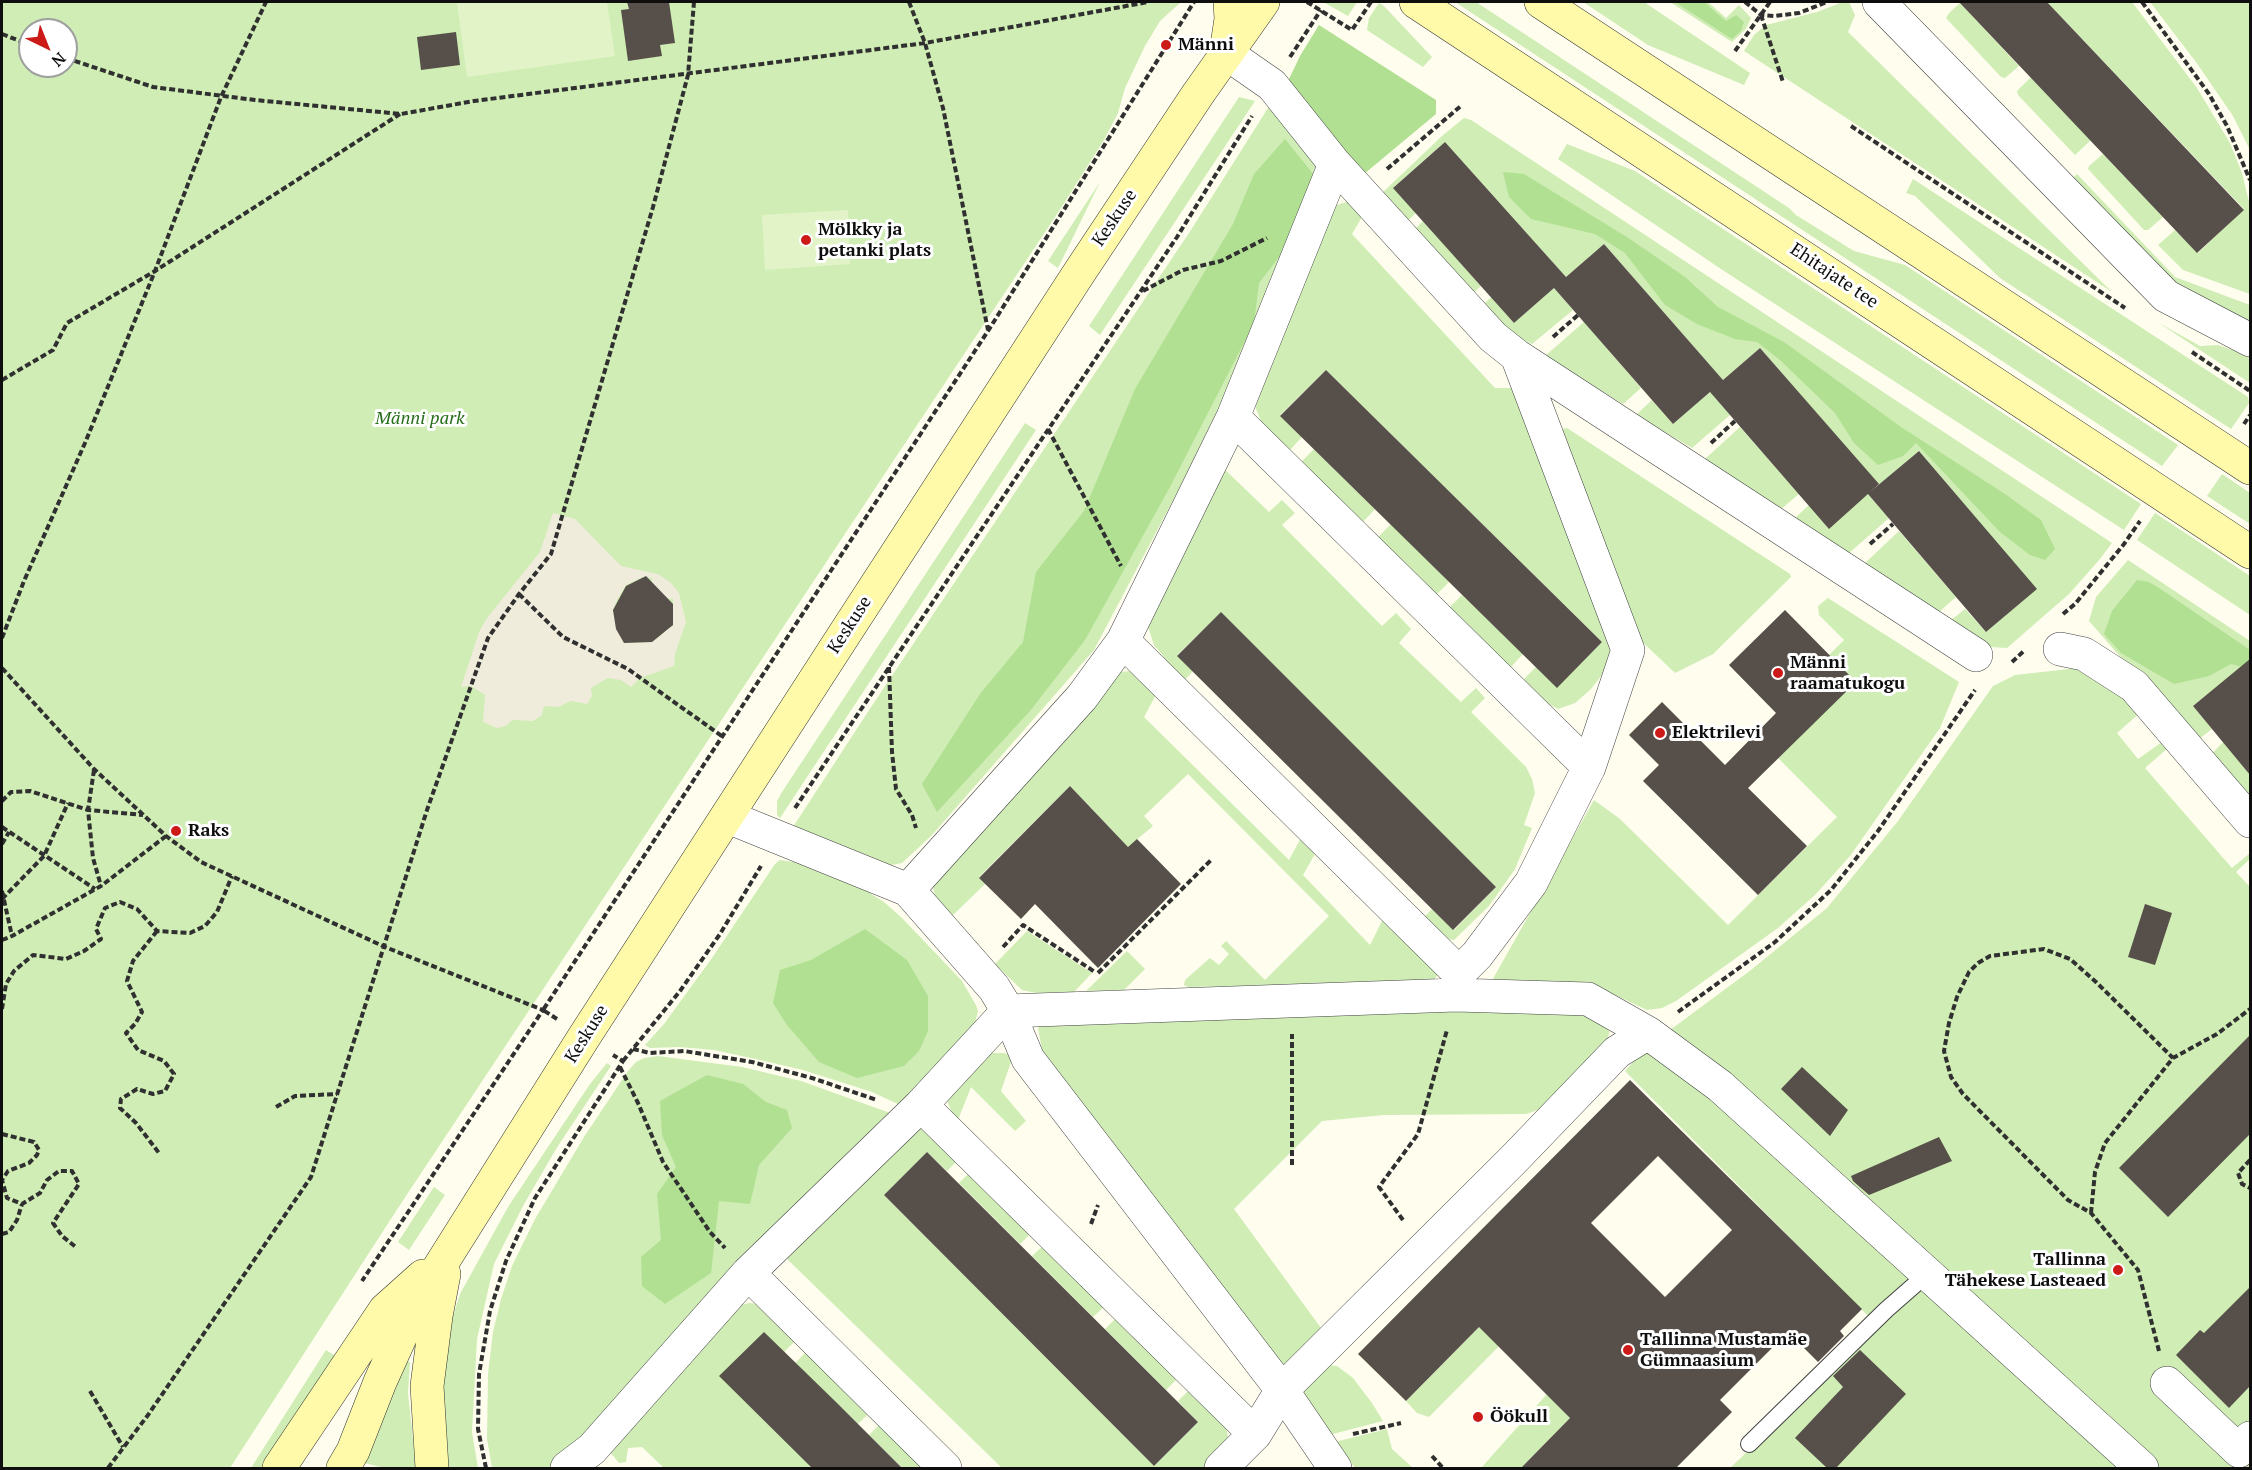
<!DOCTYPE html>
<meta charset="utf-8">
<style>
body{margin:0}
#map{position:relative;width:2252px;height:1470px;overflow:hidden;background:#fffdee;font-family:"PT Serif",serif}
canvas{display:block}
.frame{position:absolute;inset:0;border:3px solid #0e0e0e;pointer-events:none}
.north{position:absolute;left:18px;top:18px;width:60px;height:60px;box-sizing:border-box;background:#fff;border:2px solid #9f9f9f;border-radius:50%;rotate:137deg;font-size:16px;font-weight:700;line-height:24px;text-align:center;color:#0e0e0e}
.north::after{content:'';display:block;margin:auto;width:21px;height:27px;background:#cb1a18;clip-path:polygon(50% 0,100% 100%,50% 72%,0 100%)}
</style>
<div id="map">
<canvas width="2252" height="1470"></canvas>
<div class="frame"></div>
<div class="north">N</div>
</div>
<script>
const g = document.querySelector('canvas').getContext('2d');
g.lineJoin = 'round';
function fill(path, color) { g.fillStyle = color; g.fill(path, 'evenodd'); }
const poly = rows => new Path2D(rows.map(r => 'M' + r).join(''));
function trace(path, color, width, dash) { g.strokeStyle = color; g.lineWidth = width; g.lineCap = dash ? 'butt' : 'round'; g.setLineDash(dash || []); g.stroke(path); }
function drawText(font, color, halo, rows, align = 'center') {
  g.font = font + ' "PT Serif",serif'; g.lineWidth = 6; g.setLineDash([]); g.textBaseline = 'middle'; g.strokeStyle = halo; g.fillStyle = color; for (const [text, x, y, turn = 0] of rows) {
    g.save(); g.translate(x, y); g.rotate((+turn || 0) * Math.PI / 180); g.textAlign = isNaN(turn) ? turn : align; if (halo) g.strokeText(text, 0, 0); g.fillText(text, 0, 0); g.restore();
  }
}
fill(poly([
 [2,2,1181,2,1160,21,1145,46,1125,88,1118,113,1104,140,1061,208,398,1208,230,1468,2,1468],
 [30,30,66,30,66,66,30,66],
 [1323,2,1357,2,1348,16],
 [1455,2,1476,2,1789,208,1796,215,1854,251,1905,265,2178,445,2162,466],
 [1583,2,1644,2,1750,73,1744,85,1648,45],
 [1670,2,1708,2,1726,18,1739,5,1751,18,1746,29,1732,42],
 [1843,2,1849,2,1855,15,1848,32,2112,292,1744,51,1754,35,1766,25,1817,12],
 [2047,2,2132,2,2197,88,2230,143,2242,173,2250,206,2250,294,2183,270,2158,245,2175,230,2198,253,2244,209],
 [2150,2,2250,2,2250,150,2233,116,2196,62],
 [1379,3,1383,5,1432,57,1423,67,1367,30,1369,18],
 [1960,3,2019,66,2005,78,2001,77,1946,18,1949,13],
 [2031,77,2091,140,2075,155,2018,95,2017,91],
 [1239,97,1255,101,1100,335,1089,326],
 [1268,108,1280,112,1315,155,1317,171,1244,355,1180,487,1094,650,932,835,902,863,891,865,791,830,875,701,1191,230],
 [1464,118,1471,120,2112,543,2100,559,2069,594,2007,648,1991,647,1950,621,1965,609,1986,632,2036,589,1919,451,1879,485,1760,348,1723,380,1604,244,1566,277,1445,142,1394,187,1416,213,1404,224,1380,195,1442,136],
 [1567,144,1635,171,2141,504,2124,530,1721,269,1558,159],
 [2103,154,2163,217,2148,230,2144,230,2088,169,2089,166],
 [2077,174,2175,277,2250,305,2250,328,2176,287,2071,180],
 [1913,179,2248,397,2249,403,2231,429,2000,278,1915,196,1906,193],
 [1100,182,1058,268,1048,261],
 [1350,201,1365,212,1352,234,1495,388,1518,388,1612,653,1605,671,1591,689,1575,703,1558,709,1547,703,1522,681,1536,667,1557,687,1602,642,1326,370,1280,415,1302,437,1290,450,1261,421,1256,409,1253,396,1333,206],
 [1423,221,1481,286,1469,297,1411,233],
 [1554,288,1573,310,1532,344,1503,330,1480,308,1491,297,1514,323],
 [1584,322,1641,388,1623,404,1545,356],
 [2159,323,2200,346,2218,345,2250,356,2250,383],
 [1710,392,1730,415,1692,448,1636,415,1652,400,1673,424],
 [1025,423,1036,430,780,818,777,815,777,801,782,792],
 [1740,427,1799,494,1781,509,1705,459],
 [1567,428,1790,574,1791,577,1713,654,1675,673,1632,632,1560,430],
 [1314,449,1375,509,1363,522,1301,462],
 [1218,463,1269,512,1282,500,1295,513,1282,525,1382,626,1396,613,1411,629,1399,643,1461,702,1476,688,1485,698,1471,712,1526,767,1532,779,1535,793,1524,825,1532,828,1515,869,1489,906,1454,940,1447,939,1424,917,1432,909,1454,930,1496,887,1221,613,1177,655,1193,671,1184,681,1154,645,1148,627],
 [2222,474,2250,493,2250,524,2207,496],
 [1868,494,1889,518,1848,554,1795,518,1809,505,1829,528],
 [2155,513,2250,576,2250,615,2137,540],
 [1391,524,1449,582,1436,595,1378,537],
 [1899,531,1956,597,1939,612,1864,564],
 [2128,560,2250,641,2250,680,2240,668,2193,706,2212,729,2195,742,2089,621,2096,597],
 [1462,595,1523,654,1509,669,1449,608],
 [1828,598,1959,682,1940,728,1850,856,1816,894,1778,928,1676,1001,1662,1008,1647,1010,1596,986,1490,984,1594,800,1620,819,1728,925,1837,817,1778,758,1855,682,1829,655,1844,640,1819,615,1818,606],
 [2078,668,2142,711,2117,733,2138,759,2162,742,2168,748,2145,768,2232,868,2250,853,2250,859,2236,872,2250,887,2250,1468,2161,1468,1750,1094,1666,1033,1751,970,1827,908,1898,821,1993,686,2015,675],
 [1133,671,1157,693,1144,717,1289,860,1301,838,1316,852,1303,875,1370,945,1384,917,1440,973,1431,982,1188,987,1184,985,1185,980,1210,958,1219,965,1229,954,1221,946,1226,941,1265,980,1329,916,1188,774,1144,816,1153,826,1128,847,1070,786,979,877,985,884,951,917,936,902,933,886,1119,672],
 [2223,742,2250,775,2250,808,2207,759],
 [780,860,806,864,849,880,884,902,903,919,962,981,976,1005,978,1011,975,1023,900,1105,872,1092,803,1070,760,1060,714,1050,679,1047,650,1048,645,1045,664,1024,712,958,775,864],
 [1027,931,1092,973,1074,992,1036,993,1022,990,995,964],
 [1127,951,1145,969,1124,990,1086,991],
 [1586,1006,1610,1024,1608,1040,1552,1101,1538,1110,1526,1114,1384,1115,1322,1121,1234,1209,1321,1328,1283,1371,1076,1100,1042,1050,1038,1028,1042,1022],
 [1647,1046,1705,1090,2125,1468,1730,1468,1879,1327,1625,1071],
 [992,1053,1004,1053,1013,1056,1001,1091,1026,1121,1015,1131,971,1087,958,1120,953,1115,947,1101,951,1090,986,1055],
 [658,1056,742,1067,801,1081,893,1114,554,1468,492,1468,487,1439,488,1374,493,1332,501,1299,512,1266,535,1219,584,1137,628,1071,636,1062,644,1058],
 [607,1063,611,1066,556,1149,523,1206,494,1264,477,1339,472,1432,478,1468,449,1468,443,1444,440,1408,444,1346,460,1294,508,1207,590,1084],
 [913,1128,924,1129,959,1159,947,1171,927,1152,884,1195,1154,1466,1198,1422,1178,1401,1190,1389,1226,1426,1228,1436,1225,1449,1207,1468,1002,1468,784,1256],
 [970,1172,1031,1233,1020,1244,959,1183],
 [434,1187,445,1195,409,1250,398,1242],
 [1044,1245,1105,1306,1093,1317,1032,1256],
 [749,1303,759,1304,799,1337,784,1352,720,1376,813,1468,664,1468,642,1447,628,1448,626,1462,619,1463,610,1452,737,1306],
 [1494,1312,1514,1331,1429,1417,1417,1413,1406,1401],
 [1117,1317,1177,1379,1166,1390,1105,1329],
 [811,1347,873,1409,858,1424,795,1363],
 [326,1350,337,1357,264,1468,251,1468],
 [399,1359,410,1362,408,1393,416,1468,385,1468,364,1463],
 [1328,1365,1337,1366,1353,1378,1372,1403,1383,1421,1329,1435,1305,1403,1303,1391],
 [1547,1394,1570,1418,1521,1468,1481,1468],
 [884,1420,933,1468,902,1468,869,1435],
 [1387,1429,1392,1449,1413,1468,1355,1468,1335,1442]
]), '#cfedb4');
fill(poly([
 [1675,2,1704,2,1726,21,1736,15,1744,22,1741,31,1732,39],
 [1319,25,1436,100,1436,114,1364,174,1288,81,1300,56],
 [1285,139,1314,175,1292,240,1259,283,1254,323,1170,487,1085,640,1030,711,937,812,922,784,980,694,1023,642,1036,572,1084,511,1135,389,1233,224,1254,174],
 [1503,172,1524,174,1630,239,1685,277,1718,307,1784,342,1901,427,2005,494,2041,520,2055,549,2045,560,2030,555,2000,532,1916,443,1903,456,1878,465,1854,443,1835,413,1780,360,1757,342,1735,339,1697,324,1665,305,1625,253,1595,234,1531,219,1509,197],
 [2137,580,2149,582,2159,588,2250,650,2250,669,2231,664,2209,676,2174,684,2121,653,2104,634,2112,611],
 [865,929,907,960,928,996,928,1031,919,1051,904,1066,857,1078,819,1062,787,1025,773,1003,780,970,811,960],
 [707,1075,743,1084,766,1102,787,1110,792,1128,759,1165,750,1204,719,1201,711,1273,665,1304,642,1286,641,1257,661,1240,657,1194,676,1167,662,1135,660,1101]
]), '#b1e092');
fill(poly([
 [457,2,607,2,615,56,467,77],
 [848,210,850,264,765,270,762,215]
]), '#e2f4c7');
fill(poly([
 [553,513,575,519,621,566,658,574,670,582,679,593,686,622,675,654,674,666,640,678,631,687,621,680,608,678,591,688,592,696,587,704,571,701,558,707,544,706,542,715,533,721,512,720,506,726,497,728,483,722,485,695,471,686,461,687,479,632,487,618,540,552],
 [643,577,652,578,652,585,655,586,666,598,673,599,673,627,667,627,665,632,652,642,626,643,616,629,613,610,617,600,626,585]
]), '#f0ecdc');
fill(poly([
 [627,2,669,2,675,43,660,45,662,56,628,61,621,10,629,9],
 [1959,2,2047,2,2244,210,2197,253],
 [456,32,460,65,421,70,417,37],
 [1445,142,1566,277,1604,244,1723,380,1760,348,1879,484,1870,492,1919,451,2037,589,1986,632,1868,494,1829,529,1710,392,1673,424,1554,288,1514,323,1393,188],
 [1326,370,1602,642,1557,688,1280,416],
 [646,576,673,604,673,625,652,642,624,643,616,629,613,610,626,586],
 [1785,610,1856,682,1748,788,1807,846,1758,895,1643,781,1659,765,1629,735,1662,702,1725,765,1776,713,1729,665],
 [1221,612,1496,887,1453,930,1177,656],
 [2250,659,2250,775,2193,706],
 [1070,786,1128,847,1137,839,1181,884,1098,968,1035,904,1021,919,979,878],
 [2145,904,2172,913,2155,965,2128,957],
 [2250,1035,2250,1134,2168,1217,2119,1168],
 [1802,1067,1848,1110,1830,1136,1781,1089],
 [1630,1080,1862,1309,1840,1331,1844,1336,1818,1362,1788,1332,1720,1400,1732,1412,1676,1468,1521,1468,1570,1418,1479,1327,1406,1401,1358,1354],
 [1658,1156,1732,1230,1665,1297,1591,1223],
 [1939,1137,1952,1161,1869,1195,1853,1181,1851,1176],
 [927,1152,1198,1422,1154,1466,884,1195],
 [2250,1287,2250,1386,2229,1408,2176,1355,2200,1330,2204,1333],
 [764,1332,837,1403,902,1468,812,1468,719,1376],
 [1860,1350,1906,1394,1836,1468,1827,1468,1795,1438,1843,1387,1833,1376]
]), '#574f49');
const lane = poly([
 [1749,1444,1886,1310,1927,1274]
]);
const street = poly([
 [1879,2,2166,296,2250,340],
 [1226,53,1272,85,1335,164,1493,337,1517,356,1976,655],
 [1233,417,1589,767],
 [1123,641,1459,973,1477,955,1531,883,1589,767,1628,650,1517,356],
 [2060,649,2084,654,2134,686,2250,821],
 [728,817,908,890,994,988,1008,1011,1028,1059,1282,1390,1335,1468],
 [908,890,1082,697,1123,641,1233,417,1335,164],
 [921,1105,1255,1434],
 [748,1273,945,1468],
 [2167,1383,2239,1451,2250,1438],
 [567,1468,592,1449,748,1273,921,1105,1008,1011,1456,995,1588,999,1648,1033,1720,1086,2142,1468],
 [1221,1468,1255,1434,1282,1390,1514,1159,1617,1052,1648,1033]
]);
const secondary = poly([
 [1416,2,2250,552],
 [1541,2,2250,468],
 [1226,52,1231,19,1230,2],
 [279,1468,385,1310,423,1276],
 [343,1468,353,1451,380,1382,413,1309,584,1037,851,624,1079,273,1198,94,1263,2],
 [432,1468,427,1386,436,1316,444,1274]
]);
trace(lane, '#414141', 18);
trace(street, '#414141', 34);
trace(secondary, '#303030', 34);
trace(poly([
 [909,2,925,43,943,108,988,330],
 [1307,2,1352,30,1371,2],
 [1745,2,1761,15,1774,16,1799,13,1827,2],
 [2142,2,2209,94,2227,126,2250,180],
 [1761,15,1783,82],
 [2,34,30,45],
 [1735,51,1770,2],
 [1290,57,1321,10],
 [66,58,153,87,255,100,401,114,474,101,925,43,1148,2],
 [1851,126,2125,308],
 [1387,169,1462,105],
 [1143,291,1183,270,1221,261,1267,238],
 [1553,337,1578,315],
 [2192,352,2250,391],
 [2,380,53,350,67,323,155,271,400,114],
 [2244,424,2250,415],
 [1048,429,1121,566],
 [1711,443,1735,421],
 [1870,544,1893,524],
 [519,594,563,637,628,669,723,737],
 [2063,614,2075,604,2124,544,2140,521],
 [2,638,24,581,85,443,155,271,221,97,266,2],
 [2012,662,2025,650],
 [889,667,892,752,896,789,912,815,916,828],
 [2,668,94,769,166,836,201,862,385,947,543,1010,362,1281],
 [94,770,88,810,93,858,101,886],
 [2,801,11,792,30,791,88,810,143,815],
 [795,808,1177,237,1252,116],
 [2,827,95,889],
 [2,844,9,832],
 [2,891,12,936],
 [2,899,44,856,68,803],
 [157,931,133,961,127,981,142,1012,135,1024,126,1033,138,1050,164,1061,174,1074,165,1091,153,1094,137,1089,121,1099,120,1108,136,1123,159,1153],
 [2,940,12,936,101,886,166,836],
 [1003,947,1023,925,1095,972],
 [1098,973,1211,860],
 [2,1009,6,984,14,971,33,955,66,959,84,951,101,939,96,929,105,908,120,902,137,909,157,931,190,933,205,926,217,912,232,876],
 [1678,1012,1775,942,1831,890,1878,831,1975,690],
 [557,1019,543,1010,988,331,1194,2],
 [633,1049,650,1053,684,1051,752,1062,812,1078,877,1100],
 [623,1061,680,991,720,934,761,866],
 [620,1067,638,1103,663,1162,710,1232,725,1248],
 [276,1107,295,1096,337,1094],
 [2,1134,34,1142,39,1150,37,1155,29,1163,8,1171,2,1180,7,1198,22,1204,40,1193,47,1180,59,1171,72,1171,79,1184,53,1223,62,1236,77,1248],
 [2250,1160,2238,1173,2242,1184,2250,1188],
 [1292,1165,1292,1034],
 [2091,1213,2095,1172,2105,1143,2173,1058,2217,1034,2250,1009],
 [1403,1220,1379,1187,1418,1134,1447,1030],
 [1091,1224,1098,1205],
 [2,1234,9,1232,17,1220,22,1204],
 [2159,1351,2138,1270,2091,1213,2068,1200,1963,1094,1951,1077,1944,1051,1949,1023,1957,997,1969,972,1978,963,1990,956,2044,949,2070,959,2096,982,2173,1058],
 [90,1391,123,1447],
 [1353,1434,1401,1423],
 [1432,1456,1443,1468],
 [108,1468,148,1415,311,1177,427,810,488,638,519,594,551,554,653,207,688,75,694,2],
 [486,1468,478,1429,479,1374,490,1311,506,1261,535,1198,623,1061,613,1055]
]), '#303030', 4, [6, 3]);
trace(lane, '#fff', 16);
trace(street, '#fff', 33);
trace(secondary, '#fffaa9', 33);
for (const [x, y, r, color] of [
 [1166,45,6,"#cb1a18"],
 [806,240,6,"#cb1a18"],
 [1778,673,6,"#cb1a18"],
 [1660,733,6,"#cb1a18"],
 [176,831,6,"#cb1a18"],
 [2118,1270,6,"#cb1a18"],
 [1628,1350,6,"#cb1a18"],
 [1478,1417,6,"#cb1a18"]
]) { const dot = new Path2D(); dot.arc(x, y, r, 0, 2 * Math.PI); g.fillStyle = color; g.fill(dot); trace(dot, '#fff', 2); }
drawText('bold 18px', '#0e0e0e', '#fff', [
 ["Männi",1178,45],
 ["Mölkky ja",818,230],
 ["petanki plats",818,251],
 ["Männi",1790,663],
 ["raamatukogu",1790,684],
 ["Elektrilevi",1672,733],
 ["Raks",188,831],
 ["Tallinna",2106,1260,"right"],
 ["Tähekese Lasteaed",2106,1281,"right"],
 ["Tallinna Mustamäe",1640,1340],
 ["Gümnaasium",1640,1361],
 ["Öökull",1490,1417]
], 'left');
drawText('18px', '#0e0e0e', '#fff', [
 ["Keskuse",1115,218,-56],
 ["Ehitajate tee",1834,276,34],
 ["Keskuse",850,625,-57],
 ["Keskuse",587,1034,-58]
]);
drawText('italic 18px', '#256c18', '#fff', [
 ["Männi park",420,419]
]);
</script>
